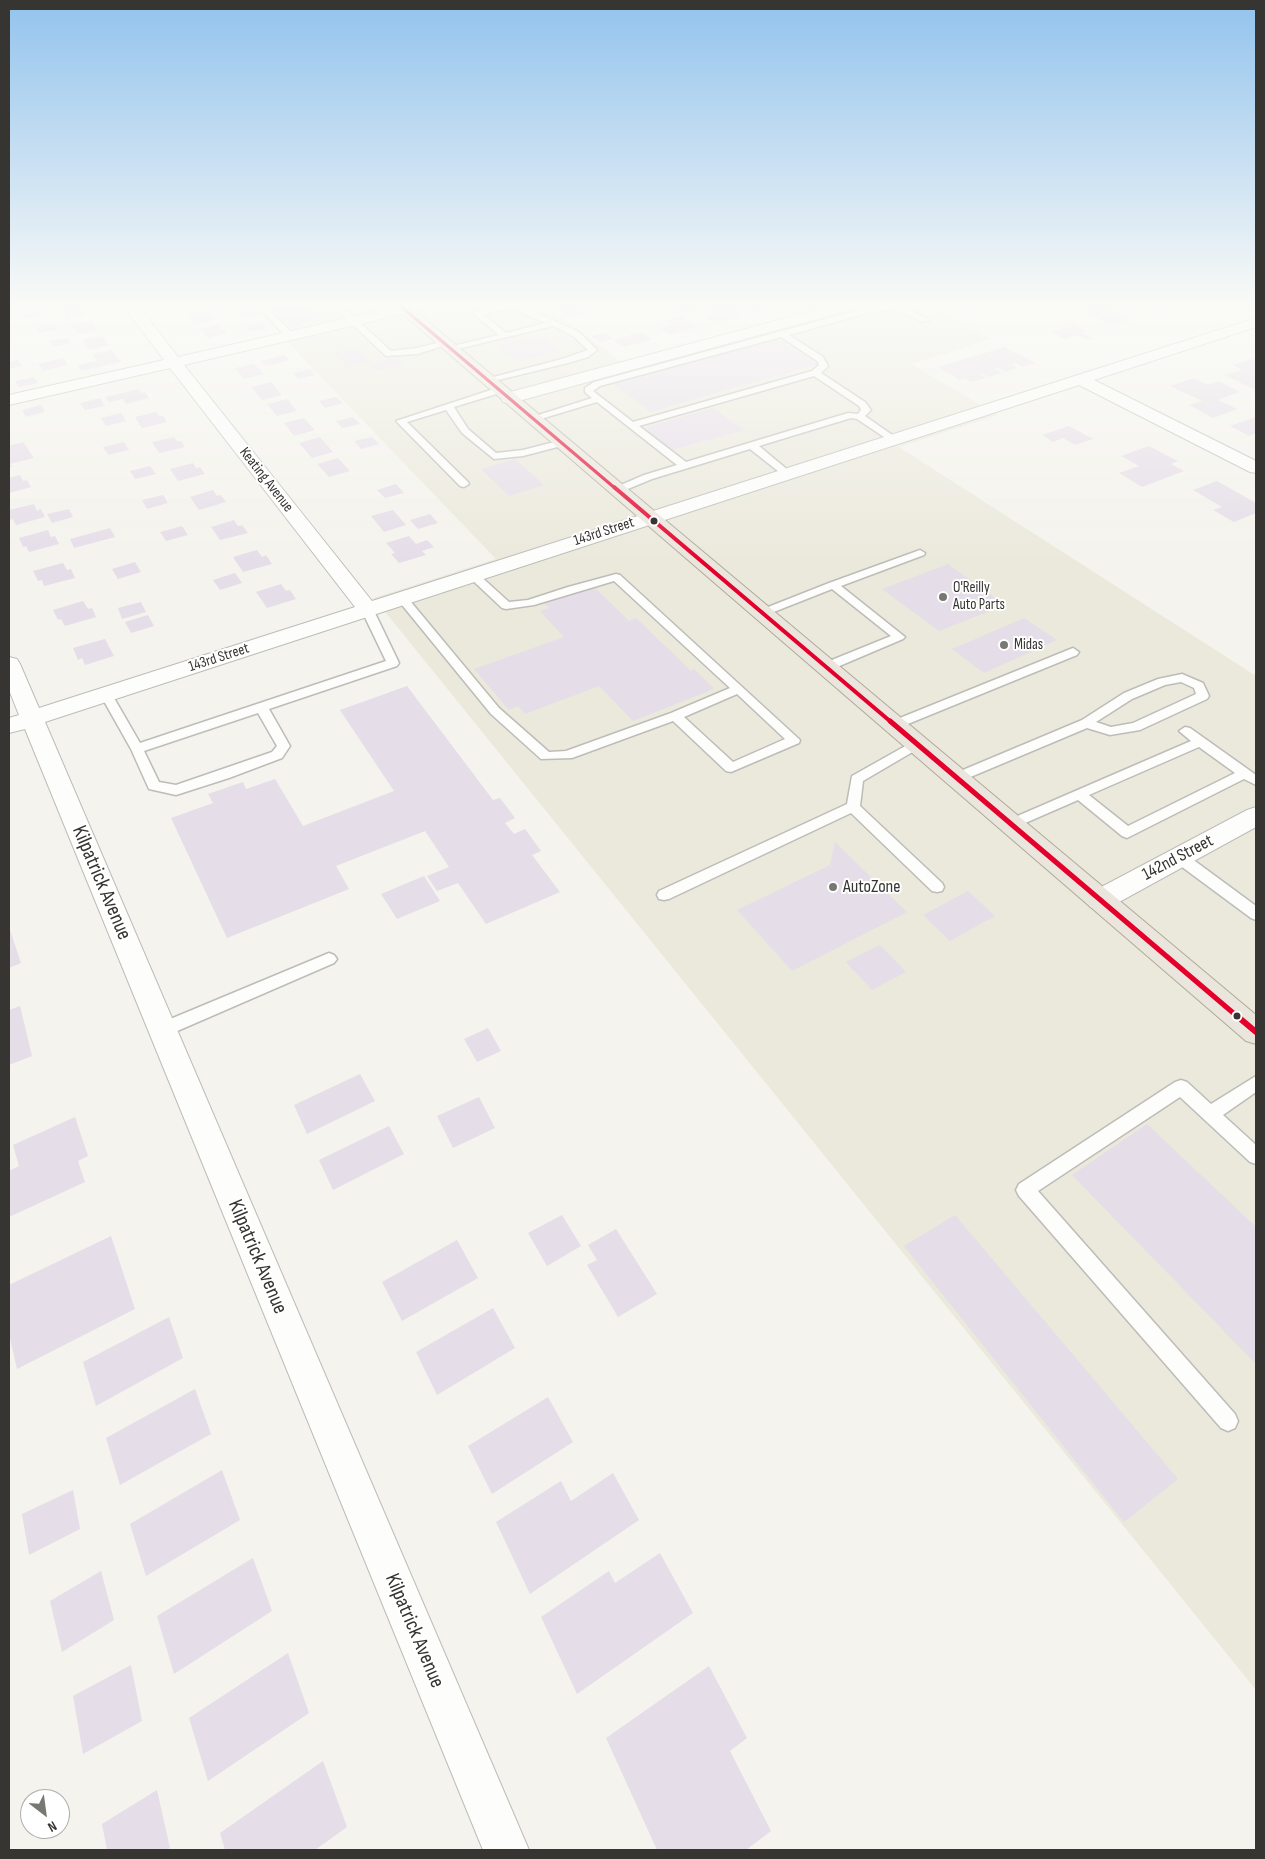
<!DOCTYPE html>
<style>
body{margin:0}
#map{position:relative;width:1265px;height:1859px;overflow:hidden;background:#f4f3ed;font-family:"Sofia Sans Condensed",sans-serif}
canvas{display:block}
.frame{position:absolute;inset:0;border:10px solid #363531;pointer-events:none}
.north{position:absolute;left:20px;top:1789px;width:50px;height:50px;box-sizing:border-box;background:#fff;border:1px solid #afaead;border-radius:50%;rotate:150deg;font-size:14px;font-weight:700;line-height:20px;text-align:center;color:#363531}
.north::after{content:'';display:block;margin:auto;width:18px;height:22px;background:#787873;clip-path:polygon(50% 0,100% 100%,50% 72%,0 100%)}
</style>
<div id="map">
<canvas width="1265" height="1859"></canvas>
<div class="frame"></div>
<div class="north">N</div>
</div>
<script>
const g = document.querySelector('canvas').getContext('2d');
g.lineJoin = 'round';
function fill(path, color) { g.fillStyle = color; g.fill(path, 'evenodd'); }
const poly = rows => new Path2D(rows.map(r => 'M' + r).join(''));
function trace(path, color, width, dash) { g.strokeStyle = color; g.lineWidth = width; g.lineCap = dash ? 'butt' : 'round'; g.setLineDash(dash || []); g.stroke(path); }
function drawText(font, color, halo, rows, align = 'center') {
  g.font = font + ' "Sofia Sans Condensed",sans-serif'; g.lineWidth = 4; g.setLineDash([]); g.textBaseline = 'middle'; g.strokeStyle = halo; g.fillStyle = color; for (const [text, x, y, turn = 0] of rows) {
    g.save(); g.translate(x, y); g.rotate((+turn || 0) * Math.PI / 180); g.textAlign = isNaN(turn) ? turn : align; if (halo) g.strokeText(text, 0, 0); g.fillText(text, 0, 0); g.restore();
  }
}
fill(poly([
 [250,303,543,303,623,363,849,303,928,303,992,339,911,364,998,415,899,447,1256,676,1256,1690,374,598,496,559]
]), '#ebe9dc');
fill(poly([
 [178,303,199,303,201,305,183,309],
 [266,303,308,303,324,318,289,326],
 [757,303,777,303,782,306,755,313,744,306],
 [948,303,981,303,985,305,959,312,944,304],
 [1138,303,1176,303,1183,306,1160,313],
 [692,304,703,310,687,314,677,308],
 [725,305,743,316,715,323,704,317,717,314,710,309],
 [80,306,86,315,67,319,61,310],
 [1102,307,1131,320,1114,326,1085,312],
 [574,308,584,314,568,318,559,311],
 [253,309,258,314,242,318,237,312],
 [205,310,215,320,196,324,187,314],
 [38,311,41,316,24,320,21,314],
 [681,316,698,327,670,335,660,328,672,324,666,320],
 [91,321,97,330,78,334,71,325],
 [54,324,57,329,40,333,36,327],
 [219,324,227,334,208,338,200,329],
 [265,324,265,330,247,331,247,326],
 [1074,325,1086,331,1081,332,1093,338,1087,340,1077,335,1064,339,1051,332],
 [605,332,614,339,600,342,591,336],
 [642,332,652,340,623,347,613,340],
 [538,335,559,351,516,362,496,346],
 [102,336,109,345,89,350,82,340],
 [68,338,71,343,54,347,50,341],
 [777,339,817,364,650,412,614,384],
 [1005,347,1035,363,1022,367,1015,363,1011,364,1018,368,1006,372,998,368,995,369,1002,373,989,377,982,373,979,374,986,378,971,382,965,378,960,380,938,367],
 [357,348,371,361,348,367,334,353],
 [112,350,121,362,81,371,78,365,97,361,92,354],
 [285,355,289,360,266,366,261,361],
 [396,357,404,365,378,371,370,364],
 [63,358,68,365,43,371,38,364],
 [1253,359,1256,360,1256,390,1224,375,1242,370,1233,365],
 [18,360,22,366,9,369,9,362],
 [254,364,264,374,244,379,235,368],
 [310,369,315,375,298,379,293,373],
 [34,377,38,383,19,387,15,381],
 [1194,378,1208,385,1218,381,1240,392,1218,400,1238,409,1213,418,1189,405,1202,401,1170,386],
 [271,382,282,395,262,400,251,387],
 [139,389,142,393,145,392,149,398,126,404,123,399,109,402,105,397],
 [336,397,343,403,325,408,319,401],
 [100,398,105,406,85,410,80,403],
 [287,399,297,411,277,416,267,404],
 [41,405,45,412,26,417,22,410],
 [713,408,744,430,672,450,644,428],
 [156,412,159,416,163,416,167,422,142,428,135,417],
 [121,413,126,421,106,426,101,418],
 [353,417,360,424,342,428,336,421],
 [1256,417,1256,433,1249,436,1230,426],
 [304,418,315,430,294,436,284,423],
 [1069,426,1093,439,1075,445,1063,438,1053,442,1042,435],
 [174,437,177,441,181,441,185,447,159,453,152,442],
 [320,437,333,452,312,458,299,443],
 [372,437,379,444,361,449,354,441],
 [23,442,34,458,10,464,12,467,9,467,9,446],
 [124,442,129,450,108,455,103,447],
 [1149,446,1178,461,1171,464,1184,471,1142,487,1119,473,1139,466,1121,456],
 [338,458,350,471,329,477,317,464],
 [515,459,544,485,509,496,481,469],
 [193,463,196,468,200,467,205,474,178,481,170,469],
 [150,466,156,474,135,479,130,471],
 [20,475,23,481,27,480,31,487,9,493,9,478],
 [1217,481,1256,503,1256,513,1234,522,1213,510,1222,507,1193,490],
 [396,484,404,493,385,498,377,490],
 [213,490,217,496,221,495,226,502,199,510,190,497],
 [163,495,168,503,147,509,142,500],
 [34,504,37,511,41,509,45,517,16,525,13,519,10,520,9,510],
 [69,509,73,517,52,523,47,514],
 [393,510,406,525,384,532,371,516],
 [430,514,438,523,418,529,410,520],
 [234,520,238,526,242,525,248,533,220,540,211,527],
 [182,526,188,535,166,541,160,532],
 [110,528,115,537,74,548,70,539],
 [48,530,51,537,55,536,59,544,29,552,26,546,23,547,19,538],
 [409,536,416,544,427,540,434,547,422,551,426,555,399,563,391,554,395,553,386,543],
 [257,550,262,557,266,555,272,564,243,572,233,557],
 [135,562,141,572,118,579,112,569],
 [63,563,67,570,71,569,75,578,44,586,42,580,38,581,33,571],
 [948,564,1005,605,939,631,882,589],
 [235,573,242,583,220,590,213,580],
 [281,584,286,591,290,590,296,599,267,608,256,592],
 [593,586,629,621,636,618,691,671,694,669,714,689,633,721,599,686,525,714,518,706,509,710,474,669,564,637,540,611,549,608,543,603],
 [83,601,88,609,92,608,96,617,65,626,61,619,58,620,53,610],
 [141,602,146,612,122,619,118,608],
 [148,615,154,626,131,633,125,622],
 [1024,618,1057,640,984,673,952,649],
 [105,639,114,656,85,665,82,658,78,660,73,648],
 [407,686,493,800,500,798,515,818,505,823,514,834,525,829,541,851,532,855,560,892,486,924,458,883,437,891,427,876,449,867,425,831,336,866,349,889,227,938,171,818,213,803,208,794,243,782,246,789,275,779,303,826,394,791,340,710],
 [835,842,907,912,792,971,737,910,830,865],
 [424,876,440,901,397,919,381,894],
 [968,891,995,916,950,941,923,915],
 [9,927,21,963,9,968],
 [880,945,906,972,872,990,846,962],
 [20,1006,32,1056,9,1065,9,1010],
 [488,1028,501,1051,477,1062,464,1039],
 [360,1074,375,1101,307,1134,294,1105],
 [479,1097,495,1128,453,1148,437,1116],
 [75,1117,88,1156,78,1161,85,1182,9,1217,9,1171,19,1166,13,1145],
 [1147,1124,1256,1227,1256,1364,1072,1175],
 [389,1126,404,1154,333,1190,319,1160],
 [562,1215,581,1246,547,1266,528,1233],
 [955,1215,1178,1479,1124,1522,904,1246],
 [616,1229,657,1294,618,1317,587,1265,597,1260,588,1245],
 [111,1236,135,1309,17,1369,9,1334,9,1285],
 [457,1240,478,1278,402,1321,382,1282],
 [493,1308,515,1348,437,1395,416,1352],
 [169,1317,183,1358,96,1406,83,1362],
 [195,1389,211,1434,120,1485,106,1438],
 [548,1397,573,1442,492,1494,468,1446],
 [222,1470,240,1520,146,1576,130,1524],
 [613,1473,639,1520,530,1594,496,1522,561,1481,571,1501],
 [73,1490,80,1529,29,1555,22,1514],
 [660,1553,693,1613,577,1694,541,1617,609,1571,615,1583],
 [253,1558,272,1611,174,1674,157,1616],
 [101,1571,114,1620,62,1652,50,1601],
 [288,1653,309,1713,208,1781,189,1718],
 [131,1665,142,1721,83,1754,73,1696],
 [709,1666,747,1738,730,1751,771,1831,746,1850,657,1850,606,1738],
 [323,1761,347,1827,315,1850,225,1850,220,1833],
 [157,1790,170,1848,166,1850,107,1850,102,1824]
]), '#e5dde8');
const service = poly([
 [255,303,263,303,293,334,293,338,287,338,255,303],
 [330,303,339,303,342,306,355,303,369,303,346,310,391,351,417,348,445,341,449,344,417,354,386,356,330,303],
 [504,303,515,303,579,332,597,350,588,357,568,363,486,383,486,379,562,359,588,350,573,336,553,326,449,351,449,347,499,335,473,313,504,303],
 [511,308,546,323,506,333,483,314,511,308],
 [898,304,929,320,922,322,897,309,867,313,789,335,823,357,828,366,821,373,865,402,871,410,865,416,898,439,896,441,890,441,857,419,851,418,759,446,789,471,789,475,783,475,750,449,652,479,618,493,614,492,614,488,644,475,677,465,597,402,534,421,529,418,592,398,585,392,585,388,594,382,863,309,898,304],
 [781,337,817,361,819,365,812,371,633,422,593,391,600,386,781,337],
 [814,376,859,406,861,410,858,414,848,413,686,462,639,426,814,376],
 [500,387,504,390,503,392,454,407,468,429,496,453,523,450,562,440,567,443,565,445,523,456,494,459,462,433,446,410,407,422,468,482,469,484,464,487,460,486,396,421,500,387],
 [920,550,925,553,924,555,841,586,905,637,903,639,830,670,826,671,820,667,822,664,891,636,832,589,766,615,762,616,756,613,758,611,829,583,920,550],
 [473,572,477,573,509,602,528,600,568,587,616,574,620,575,800,740,799,743,731,772,726,771,673,721,572,758,541,759,491,714,398,600,396,598,398,596,406,596,499,708,549,752,566,751,671,713,730,688,614,581,534,605,506,609,502,608,469,577,467,575,473,572],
 [737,694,785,739,733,762,684,717,737,694],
 [367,606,373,609,399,663,397,666,269,709,290,746,282,758,229,778,176,795,149,789,131,749,100,694,102,691,110,691,140,743,386,661,361,609,367,606],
 [258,713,277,746,272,752,176,785,159,782,144,751,258,713],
 [1073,648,1079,652,1077,655,898,728,894,729,888,725,890,722,1073,648],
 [1182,674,1203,683,1209,696,1207,699,1140,730,1110,735,1087,728,961,781,951,781,949,778,951,775,1082,720,1124,693,1158,679,1182,674],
 [1181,682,1194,688,1196,694,1133,723,1111,727,1096,722,1132,699,1165,685,1181,682],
 [1185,727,1190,728,1256,775,1256,785,1244,779,1127,838,1122,836,1078,800,1016,827,1006,827,1004,824,1006,821,1191,741,1179,731,1185,727],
 [1199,747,1235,773,1128,826,1089,795,1199,747],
 [916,740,921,741,922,744,921,747,863,781,860,806,942,883,944,887,942,891,937,892,932,891,851,813,669,899,664,900,659,899,657,895,659,891,847,804,852,776,916,740],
 [1179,852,1184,853,1256,906,1256,920,1251,918,1174,861,1172,857,1174,853,1179,852],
 [329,953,334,955,337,959,334,963,168,1035,162,1037,156,1035,154,1030,156,1025,329,953],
 [1256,1076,1256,1092,1223,1115,1256,1145,1256,1164,1250,1162,1180,1097,1038,1191,1235,1414,1238,1421,1235,1428,1228,1431,1221,1428,1019,1196,1016,1190,1019,1184,1175,1082,1181,1080,1187,1082,1211,1104,1256,1076]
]);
const minor = poly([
 [121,303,136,303,178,357,414,303,440,303,438,306,433,307,184,365,372,601,1256,318,1256,327,1094,380,1256,461,1256,473,1250,472,1079,385,45,722,529,1850,483,1850,25,729,9,733,9,718,19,715,9,690,9,657,17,659,20,664,39,708,355,607,170,368,9,405,9,395,164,360,121,303],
 [842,303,866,303,864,306,515,402,509,403,503,402,501,398,503,394,842,303],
 [1256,807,1256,827,1110,907,1100,910,1090,907,1087,900,1090,893,1247,810,1256,807]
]);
const primary = poly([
 [390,303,406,303,1256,1015,1256,1044,1246,1041,390,303]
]);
trace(service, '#bdbcb8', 3);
trace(minor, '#bdbcb8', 2);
trace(primary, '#b1aa98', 2);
fill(service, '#fdfdfc');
fill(minor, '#fdfdfc');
fill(primary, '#eae6dd');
trace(poly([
 [397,303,616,489]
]), '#e4002b', 3);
trace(poly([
 [614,487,891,722]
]), '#e4002b', 4);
trace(poly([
 [890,721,1238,1017]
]), '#e4002b', 5);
trace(poly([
 [1237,1016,1256,1032]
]), '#e4002b', 6);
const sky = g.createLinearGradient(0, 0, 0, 563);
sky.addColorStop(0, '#92c3ed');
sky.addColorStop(0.54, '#fafaf7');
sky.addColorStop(1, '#fafaf700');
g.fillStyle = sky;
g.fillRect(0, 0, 1265, 563);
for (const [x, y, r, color] of [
 [654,521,4.5,"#363531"],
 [943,597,5,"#787873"],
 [1004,645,5,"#787873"],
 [833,887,5,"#787873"],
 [1237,1016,4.5,"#363531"]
]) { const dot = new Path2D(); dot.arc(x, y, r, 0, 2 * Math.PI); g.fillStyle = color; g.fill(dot); trace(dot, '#fff', 2); }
drawText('15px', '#363531', '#fff', [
 ["Keating Avenue",266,480,52],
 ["143rd Street",604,532,-18],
 ["143rd Street",219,658,-18]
]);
drawText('15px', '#363531', '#fff', [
 ["O'Reilly",953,588],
 ["Auto Parts",953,605],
 ["Midas",1014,645]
], 'left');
drawText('18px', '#363531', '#fff', [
 ["142nd Street",1178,858,-28]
]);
drawText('18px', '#363531', '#fff', [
 ["AutoZone",843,887]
], 'left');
drawText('21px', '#363531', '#fff', [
 ["Kilpatrick Avenue",101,883,67],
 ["Kilpatrick Avenue",257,1257,67],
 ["Kilpatrick Avenue",414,1631,67]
]);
</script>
